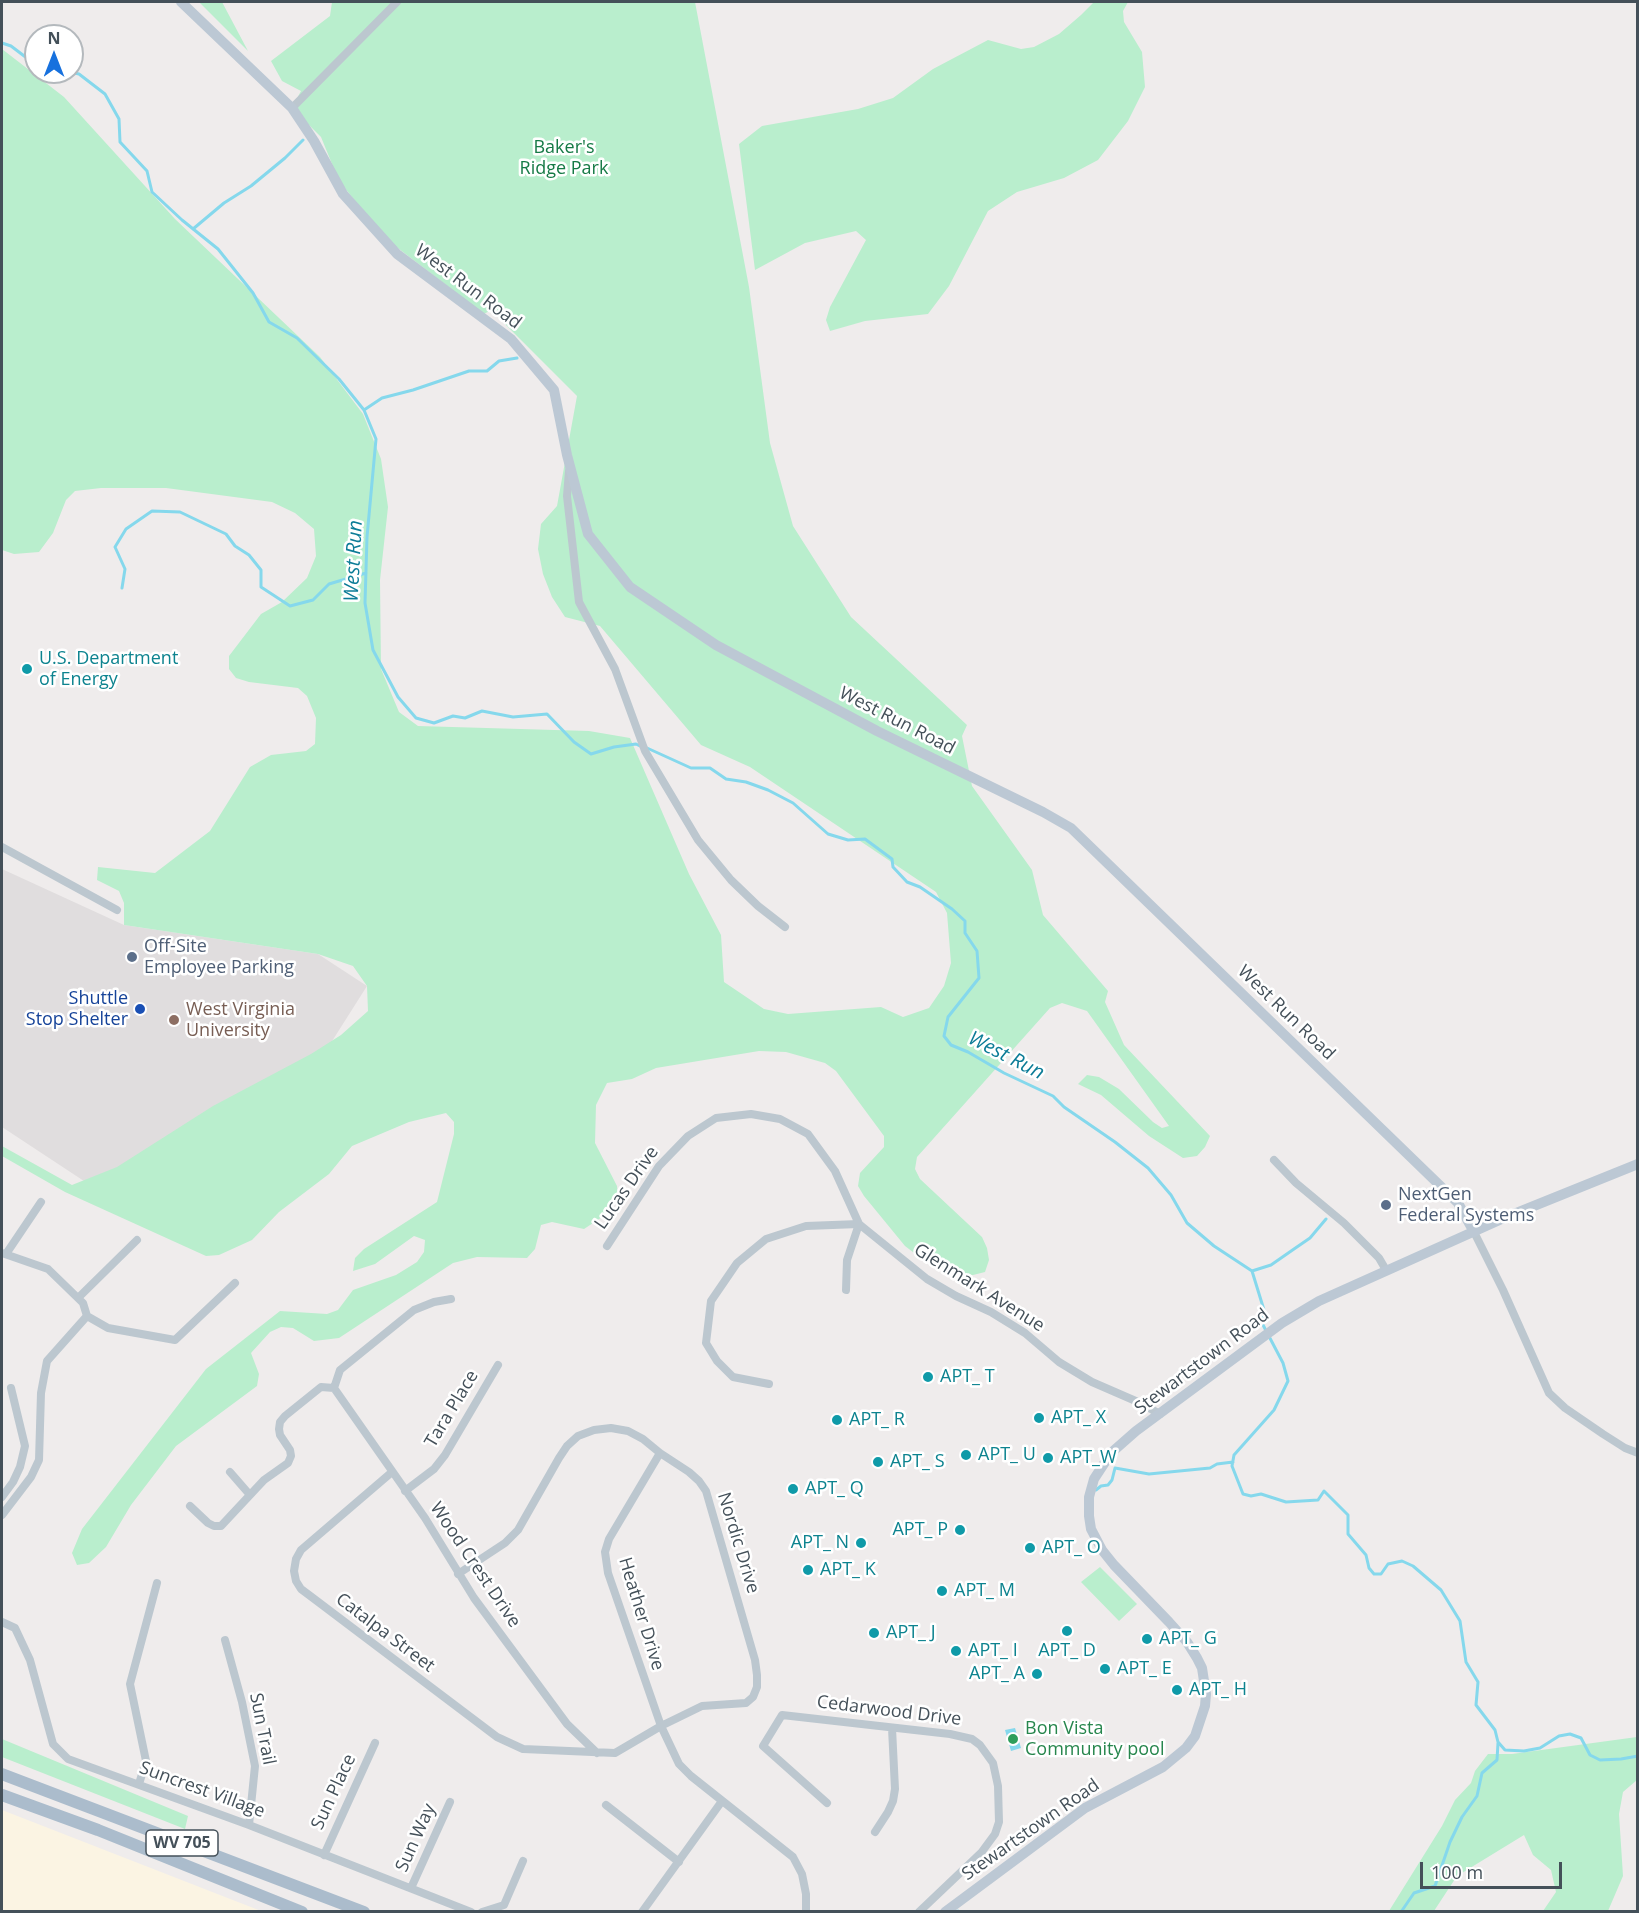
<!DOCTYPE html>
<style>
body{margin:0}
#map{position:relative;width:1639px;height:1913px;overflow:hidden;background:#efecec;font-family:"Open Sans",sans-serif}
canvas{display:block}
.frame{position:absolute;inset:0;border:3px solid #445059;pointer-events:none}
.north{position:absolute;left:24px;top:24px;width:60px;height:60px;box-sizing:border-box;background:#fff;border:2px solid #b4b9bd;border-radius:50%;rotate:0deg;font-size:16px;font-weight:700;line-height:24px;text-align:center;color:#445059}
.north::after{content:'';display:block;margin:auto;width:21px;height:27px;background:#1771de;clip-path:polygon(50% 0,100% 100%,50% 72%,0 100%)}
.scale{position:absolute;left:1420px;top:1862px;width:142px;height:27px;box-sizing:border-box;border:3px solid #445059;border-top:0;padding-left:8px;font-size:18px;line-height:21px;white-space:nowrap;color:#445059;-webkit-text-stroke:4px #fff;paint-order:stroke}
</style>
<div id="map">
<canvas width="1639" height="1913"></canvas>
<div class="frame"></div>
<div class="north">N</div>
<div class="scale">100 m</div>
</div>
<script>
const g = document.querySelector('canvas').getContext('2d');
g.lineJoin = 'round';
function fill(path, color) { g.fillStyle = color; g.fill(path, 'evenodd'); }
const poly = rows => new Path2D(rows.map(r => 'M' + r).join(''));
function trace(path, color, width, dash) { g.strokeStyle = color; g.lineWidth = width; g.lineCap = dash ? 'butt' : 'round'; g.setLineDash(dash || []); g.stroke(path); }
function drawText(font, color, halo, rows, align = 'center') {
  g.font = font + ' "Open Sans",sans-serif'; g.lineWidth = 5; g.setLineDash([]); g.textBaseline = 'middle'; g.strokeStyle = halo; g.fillStyle = color; for (const [text, x, y, turn = 0] of rows) {
    g.save(); g.translate(x, y); g.rotate((+turn || 0) * Math.PI / 180); g.textAlign = isNaN(turn) ? turn : align; if (halo) g.strokeText(text, 0, 0); g.fillText(text, 0, 0); g.restore();
  }
}
fill(poly([
 [2,1810,261,1911,2,1911]
]), '#fbf4e3');
fill(poly([
 [2,869,124,925,318,954,367,986,322,1057,90,1185,2,1127]
]), '#e0ddde');
fill(poly([
 [199,2,222,2,248,51],
 [332,2,695,2,749,287,770,443,793,526,851,617,967,725,962,736,972,786,1032,870,1043,915,1108,991,1105,1002,1124,1045,1210,1136,1205,1147,1197,1156,1183,1158,1149,1136,1101,1095,1078,1084,1087,1075,1099,1077,1119,1089,1153,1122,1162,1128,1169,1126,1087,1011,1062,1003,1050,1008,917,1157,915,1169,920,1179,982,1237,987,1248,989,1260,985,1272,961,1278,926,1262,905,1246,864,1196,858,1186,860,1173,884,1147,884,1136,836,1071,825,1063,786,1052,759,1051,656,1068,632,1079,607,1083,596,1105,595,1143,617,1186,618,1197,605,1215,584,1229,552,1222,541,1225,535,1249,527,1258,477,1257,453,1263,339,1338,314,1341,293,1328,281,1327,270,1332,251,1353,259,1374,257,1386,176,1446,131,1505,106,1547,89,1563,77,1565,72,1553,82,1529,206,1369,280,1311,327,1314,338,1310,353,1290,396,1275,417,1262,424,1252,425,1240,414,1236,375,1264,353,1271,355,1258,364,1249,437,1202,454,1134,454,1122,446,1113,409,1122,352,1146,329,1174,279,1212,252,1240,219,1255,206,1256,65,1192,2,1156,2,1146,72,1185,117,1167,213,1106,311,1054,341,1035,368,1011,367,986,353,966,318,954,124,925,124,903,119,891,97,880,98,867,155,873,210,831,250,767,271,755,306,751,315,744,316,718,307,696,298,688,249,682,236,678,229,669,229,656,261,614,282,602,307,578,316,556,314,529,295,513,272,502,166,488,101,488,75,491,66,500,53,533,39,552,14,554,2,550,2,49,64,97,175,219,320,357,363,414,381,459,388,507,380,580,381,669,399,712,418,726,589,731,630,738,689,874,721,935,724,982,764,1009,788,1014,881,1007,903,1017,929,1008,944,986,951,963,947,913,936,892,750,767,701,745,600,626,565,617,552,597,543,574,538,549,541,524,557,506,577,396,491,310,484,314,386,239,339,181,321,137,292,108,301,91,282,81,271,61,330,16],
 [1094,2,1128,2,1123,11,1124,22,1142,52,1145,87,1128,121,1098,160,1064,178,1017,192,988,211,949,286,928,314,865,321,830,331,826,320,830,307,866,240,856,231,805,243,755,270,739,144,762,126,858,109,893,98,933,69,988,40,1021,49,1034,47,1059,34,1081,15],
 [1100,1567,1137,1604,1119,1621,1081,1582],
 [1637,1737,1637,1780,1623,1792,1619,1814,1623,1876,1608,1911,1543,1911,1556,1892,1551,1870,1533,1855,1524,1835,1457,1876,1434,1911,1389,1911,1442,1826,1455,1800,1471,1783,1475,1771,1488,1754,1512,1754],
 [2,1739,188,1816,185,1829,2,1757]
]), '#b9eecd');
fill(poly([
 [1015,1728,1021,1748,1011,1751,1005,1730]
]), '#85d8ec');
trace(poly([
 [2,43,11,46,36,65],
 [70,72,79,74,105,94,119,119,120,142,147,171,152,192,182,220,218,249,253,293,269,322,297,338,339,379,364,410,376,439,367,537,365,603,373,650,398,697,416,718,434,723,453,716,465,718,482,711,513,717,547,714,574,742,591,754,614,747,636,744,640,746],
 [193,229,224,203,251,186,285,158,303,140],
 [364,410,382,398,413,390,469,371,487,371,499,361,517,358],
 [122,588,125,569,115,547,126,529,152,511,180,512,226,534,235,546,249,555,261,570,261,587,290,606,313,600,329,584,366,573],
 [647,748,691,768,710,768,726,779,746,782,768,790,793,803,828,834,848,840,865,839,892,859,893,867,907,882,920,887,952,909,965,921,965,933,977,951,979,978,948,1017,944,1036,951,1045,968,1052,1004,1073,1053,1096,1064,1107,1115,1142,1148,1168,1171,1195,1187,1223,1214,1246,1252,1271,1264,1310,1262,1323,1283,1363,1288,1381,1274,1410,1234,1455,1232,1466,1243,1494,1251,1496,1261,1494,1286,1502,1318,1500,1324,1491,1348,1515,1348,1534,1366,1555,1369,1568,1374,1574,1381,1574,1388,1564,1402,1561,1413,1566,1441,1590,1460,1621,1466,1662,1478,1682,1476,1705,1495,1730,1498,1742,1505,1750,1524,1751,1540,1748,1559,1736,1570,1734,1581,1738,1590,1755,1600,1760,1621,1759,1638,1756],
 [1252,1271,1271,1265,1294,1249,1310,1238,1326,1219],
 [1096,1490,1101,1486,1108,1485,1112,1480,1115,1468,1149,1474,1210,1468,1217,1464,1233,1462],
 [958,1911,958,1912],
 [1401,1912,1414,1893,1435,1886,1450,1842,1462,1817,1477,1796,1482,1773,1497,1760,1498,1743]
]), '#85d8ec', 3);
trace(poly([
 [292,108,397,2],
 [569,471,567,496,579,602,615,669,645,751,698,840,731,880,758,906,785,927],
 [2,847,117,910],
 [1274,1160,1296,1183,1344,1223,1379,1258,1386,1270],
 [1474,1232,1503,1290,1549,1393,1565,1408,1603,1434,1625,1448,1638,1453],
 [607,1246,659,1166,688,1136,716,1118,751,1114,780,1119,808,1134,835,1171,859,1224,847,1260,846,1290],
 [2,1253,48,1269,83,1303,87,1316,47,1361,41,1393,39,1460,31,1477,2,1515],
 [6,1254,41,1202],
 [78,1298,137,1240],
 [87,1316,108,1328,175,1340,235,1283],
 [769,1384,733,1377,717,1361,706,1343,711,1301,737,1263,766,1239,806,1226,859,1224,927,1279,956,1296,991,1312,1025,1333,1059,1362,1092,1382,1138,1402,1160,1414],
 [334,1388,425,1518,474,1598,567,1724,597,1753],
 [660,1453,609,1539,605,1552,608,1573,661,1726,679,1764,691,1776,793,1857,802,1874,806,1894,806,1912],
 [230,1472,250,1495],
 [392,1472,301,1550,296,1559,294,1571,296,1581,301,1589,313,1598,497,1737,523,1749,615,1753,661,1726,702,1706,746,1703,753,1697,757,1687,757,1675,755,1660,706,1491,699,1481,689,1472,660,1453,643,1439,628,1431,611,1428,594,1430,578,1436,567,1446,559,1458,518,1530,505,1543,458,1574],
 [405,1491,434,1469,445,1455,498,1365],
 [2,1497,13,1482,20,1467,25,1446,11,1388],
 [190,1506,208,1523,214,1526,221,1526,264,1480,288,1463,291,1456,290,1450,280,1435,279,1429,280,1422,285,1416,321,1387,334,1388,340,1370,414,1310,434,1302,451,1299],
 [2,1622,15,1628,30,1660,53,1744,68,1759,249,1825,471,1912],
 [225,1640,242,1702,255,1766,249,1825],
 [139,1784,146,1761,130,1684,157,1583],
 [827,1803,763,1746,782,1715,950,1734,972,1739,980,1745,993,1763,998,1786,999,1822,995,1834,981,1853,919,1912],
 [606,1805,679,1862],
 [875,1832,888,1812,893,1801,895,1789,892,1728],
 [324,1855,375,1743],
 [411,1888,450,1802],
 [482,1912,504,1905,523,1861],
 [642,1912,722,1801]
]), '#bcc7cf', 8);
trace(poly([
 [181,2,292,108,314,141,343,194,397,254,511,339,554,390,567,455,588,534,630,587,716,645,877,731,1043,812,1071,828,1458,1203,1474,1232],
 [945,1912,1085,1808,1163,1767,1186,1748,1195,1736,1205,1706,1206,1694,1202,1668,1197,1658,1187,1642,1169,1622,1114,1565,1102,1550,1091,1529,1089,1516,1089,1497,1094,1479,1111,1453,1136,1431,1282,1323,1319,1301,1504,1218,1638,1164]
]), '#bcc8d4', 10);
trace(poly([
 [2,1774,364,1912],
 [2,1795,98,1830,302,1912]
]), '#abbccc', 12);
for (const [x, y, r, color] of [
 [27,669,6,"#0f9aa8"],
 [132,957,6,"#5c6f8a"],
 [140,1009,6,"#1a4fb4"],
 [174,1020,6,"#8d6e63"],
 [1386,1205,6,"#5c6f8a"],
 [928,1377,6,"#0f9aa8"],
 [1039,1418,6,"#0f9aa8"],
 [837,1420,6,"#0f9aa8"],
 [966,1455,6,"#0f9aa8"],
 [1048,1458,6,"#0f9aa8"],
 [878,1462,6,"#0f9aa8"],
 [793,1489,6,"#0f9aa8"],
 [960,1530,6,"#0f9aa8"],
 [861,1543,6,"#0f9aa8"],
 [1030,1548,6,"#0f9aa8"],
 [808,1570,6,"#0f9aa8"],
 [942,1591,6,"#0f9aa8"],
 [1067,1631,6,"#0f9aa8"],
 [874,1633,6,"#0f9aa8"],
 [1147,1639,6,"#0f9aa8"],
 [956,1651,6,"#0f9aa8"],
 [1105,1669,6,"#0f9aa8"],
 [1037,1674,6,"#0f9aa8"],
 [1177,1690,6,"#0f9aa8"],
 [1013,1739,6,"#2e9e5b"]
]) { const dot = new Path2D(); dot.arc(x, y, r, 0, 2 * Math.PI); g.fillStyle = color; g.fill(dot); trace(dot, '#fff', 2); }
for (const [x, y, w] of [
 [182,1843,72]
]) { const box = new Path2D(); box.roundRect(x - w / 2, y - 13, w, 26, 4.5); g.fillStyle = '#fff'; g.fill(box); trace(box, '#445059', 1.5); }
drawText('bold 16px', '#445059', null, [
 ["WV 705",182,1843]
]);
drawText('18px', '#167a46', '#fff', [
 ["Baker's",564,148],
 ["Ridge Park",564,169]
]);
drawText('18px', '#445059', '#fff', [
 ["West Run Road",468,287,37],
 ["West Run Road",897,721,27],
 ["West Run Road",1286,1013,44],
 ["Lucas Drive",627,1188,-55],
 ["Glenmark Avenue",979,1288,32],
 ["Stewartstown Road",1202,1362,-37],
 ["Tara Place",452,1409,-59],
 ["Nordic Drive",738,1543,73],
 ["Wood Crest Drive",475,1565,56],
 ["Heather Drive",641,1614,73],
 ["Catalpa Street",385,1633,37],
 ["Cedarwood Drive",889,1711,7],
 ["Sun Trail",262,1729,79],
 ["Suncrest Village",202,1790,20],
 ["Sun Place",334,1792,-65],
 ["Stewartstown Road",1031,1830,-35],
 ["Sun Way",416,1838,-66]
]);
drawText('18px', '#0d838f', '#fff', [
 ["U.S. Department",39,659],
 ["of Energy",39,680],
 ["APT_ T",940,1377],
 ["APT_ X",1051,1418],
 ["APT_ R",849,1420],
 ["APT_ U",978,1455],
 ["APT_W",1060,1458],
 ["APT_ S",890,1462],
 ["APT_ Q",805,1489],
 ["APT_ P",948,1530,"right"],
 ["APT_ N",849,1543,"right"],
 ["APT_ O",1042,1548],
 ["APT_ K",820,1570],
 ["APT_ M",954,1591],
 ["APT_ J",886,1633],
 ["APT_ G",1159,1639],
 ["APT_ I",968,1651],
 ["APT_ D",1067,1651,"center"],
 ["APT_ E",1117,1669],
 ["APT_ A",1025,1674,"right"],
 ["APT_ H",1189,1690]
], 'left');
drawText('18px', '#4e5e75', '#fff', [
 ["Off-Site",144,947],
 ["Employee Parking",144,968],
 ["NextGen",1398,1195],
 ["Federal Systems",1398,1216]
], 'left');
drawText('18px', '#164399', '#fff', [
 ["Shuttle",128,999],
 ["Stop Shelter",128,1020]
], 'right');
drawText('18px', '#785e54', '#fff', [
 ["West Virginia",186,1010],
 ["University",186,1031]
], 'left');
drawText('18px', '#27864d', '#fff', [
 ["Bon Vista",1025,1729],
 ["Community pool",1025,1750]
], 'left');
drawText('italic 20px', '#0c7c97', '#fff', [
 ["West Run",354,561,-87],
 ["West Run",1006,1056,27]
]);
</script>
